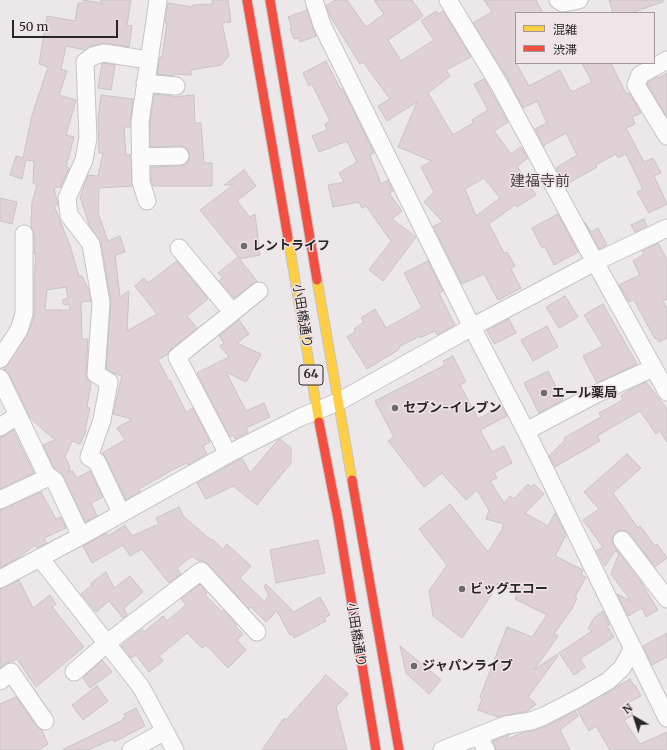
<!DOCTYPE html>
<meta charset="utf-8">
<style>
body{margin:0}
#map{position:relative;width:667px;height:750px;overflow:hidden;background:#ece7e8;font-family:Merriweather,"Noto Sans JP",serif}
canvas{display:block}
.legend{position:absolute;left:515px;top:12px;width:140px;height:52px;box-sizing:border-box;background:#efe4e7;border:1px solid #a0989a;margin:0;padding:5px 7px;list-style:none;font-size:12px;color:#292627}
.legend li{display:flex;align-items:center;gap:8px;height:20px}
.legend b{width:20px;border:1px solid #a0989a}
.north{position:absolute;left:615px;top:698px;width:40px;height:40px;-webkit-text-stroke:3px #efe4e7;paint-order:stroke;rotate:321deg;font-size:11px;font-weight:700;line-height:16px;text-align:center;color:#292627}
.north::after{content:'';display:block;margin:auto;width:14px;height:18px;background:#292627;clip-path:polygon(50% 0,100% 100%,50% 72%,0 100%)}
.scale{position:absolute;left:12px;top:20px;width:106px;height:18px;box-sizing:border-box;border:2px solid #292627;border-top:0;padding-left:5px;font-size:12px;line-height:14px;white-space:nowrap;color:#292627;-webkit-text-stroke:3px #efe4e7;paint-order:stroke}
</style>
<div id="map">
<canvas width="667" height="750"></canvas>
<ul class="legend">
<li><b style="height:5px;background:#ffcf43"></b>混雑</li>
<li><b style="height:5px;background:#f24e42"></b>渋滞</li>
</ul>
<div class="north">N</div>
<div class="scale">50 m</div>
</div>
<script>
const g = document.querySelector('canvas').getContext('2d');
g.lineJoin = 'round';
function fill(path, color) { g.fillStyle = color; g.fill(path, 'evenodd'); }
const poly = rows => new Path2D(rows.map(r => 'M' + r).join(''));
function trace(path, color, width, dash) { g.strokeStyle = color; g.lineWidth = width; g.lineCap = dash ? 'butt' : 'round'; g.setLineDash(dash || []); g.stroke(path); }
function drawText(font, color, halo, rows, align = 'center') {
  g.font = font + ' Merriweather,"Noto Sans JP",serif'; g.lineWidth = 3; g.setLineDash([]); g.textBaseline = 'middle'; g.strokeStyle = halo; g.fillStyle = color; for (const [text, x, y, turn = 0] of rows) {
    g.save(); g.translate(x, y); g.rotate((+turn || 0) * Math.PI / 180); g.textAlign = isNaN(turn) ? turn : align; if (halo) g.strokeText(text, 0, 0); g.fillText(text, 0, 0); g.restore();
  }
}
const building = poly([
 [83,0,101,3,101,0,131,0,127,25,132,26,129,47,105,43,90,46,85,50,66,46,61,69,67,71,59,95,76,100,66,135,74,137,66,167,69,168,61,187,54,188,58,205,54,205,70,246,79,276,82,276,89,290,91,301,81,302,82,339,88,339,86,374,87,379,91,383,87,407,90,408,85,430,86,431,80,444,72,441,65,457,70,467,68,473,72,470,77,478,90,471,103,497,91,503,97,516,85,522,64,477,54,468,43,445,55,440,30,418,9,374,4,369,27,335,34,317,34,279,36,254,34,254,34,234,31,227,32,202,37,185,33,183,34,161,26,160,22,179,10,175,16,156,23,158,32,115,48,67,39,64,47,16,75,21,78,3,83,3,83,0],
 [66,287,68,298,62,300,64,305,69,304,70,310,45,310,47,290,66,287],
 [212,0,228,0,231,22,222,23,229,56,221,65,191,70,191,75,173,74,173,76,157,74,160,57,162,57,167,23,165,23,168,3,192,7,193,5,213,4,212,0],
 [335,0,347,0,366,27,384,14,374,0,412,0,423,16,388,40,401,61,434,40,421,21,436,11,438,14,443,11,471,57,446,70,450,76,428,93,453,135,473,123,472,120,488,110,474,84,484,79,508,122,494,131,511,154,521,147,528,158,517,166,536,195,517,207,515,205,489,224,504,253,507,252,515,266,511,269,521,288,498,300,484,274,462,284,434,228,434,226,443,222,424,202,434,192,421,167,432,161,398,147,417,102,387,121,378,106,390,99,363,62,360,64,330,16,326,6,335,0],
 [484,178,500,198,476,216,465,189,484,178],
 [484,0,536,0,543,13,516,13,516,63,529,86,560,70,570,90,571,90,572,92,592,82,582,63,611,63,626,94,629,93,641,113,632,117,635,124,626,128,644,162,653,158,661,173,654,176,667,204,649,213,637,192,643,189,626,154,618,158,616,154,596,165,597,167,565,185,556,168,577,155,566,133,544,145,544,147,535,129,547,123,537,101,523,108,508,79,473,23,492,12,484,0],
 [609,0,663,0,663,2,631,13,613,13,609,0],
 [307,10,316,36,300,42,298,38,294,39,290,29,292,28,288,17,307,10],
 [326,61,341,90,343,89,374,153,370,155,381,184,388,180,393,191,389,193,402,211,392,219,416,237,383,281,369,270,391,241,366,206,362,208,359,202,333,207,328,185,344,182,339,173,357,162,347,141,319,152,312,136,327,130,325,124,330,121,312,84,309,86,303,73,326,61],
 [105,63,115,65,111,90,98,88,102,64,105,63],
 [667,73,667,117,647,84,648,82,658,76,659,78,667,73],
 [154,94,172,96,172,97,194,95,195,123,201,123,204,163,212,163,212,186,153,186,151,180,151,167,181,166,186,164,189,161,190,156,188,150,185,147,180,146,150,147,150,123,154,94],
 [101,95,133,99,130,127,124,127,126,155,131,155,132,186,99,188,98,213,108,241,120,236,125,252,115,255,120,297,129,291,127,331,157,314,135,286,144,278,148,283,177,261,208,299,187,316,197,328,171,349,168,354,158,360,169,381,170,380,186,412,193,408,210,442,203,446,207,454,188,465,187,463,174,469,139,489,140,492,126,500,106,458,102,453,125,440,117,428,132,419,113,414,122,376,115,374,106,369,111,301,101,242,90,227,80,197,88,175,98,176,103,153,99,153,98,118,101,95],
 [244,170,256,186,237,201,250,217,255,214,260,255,240,259,200,210,233,185,224,185,244,170],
 [0,198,17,202,12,224,0,221,0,198],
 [558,214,578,252,554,265,545,247,542,248,532,228,558,214],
 [644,219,647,226,635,232,631,225,644,219],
 [585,223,591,232,598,228,607,245,599,249,585,223],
 [658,243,667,260,667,299,663,301,667,308,667,338,659,342,656,338,655,339,634,300,629,302,619,285,640,275,633,261,644,254,642,251,658,243],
 [238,257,257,281,234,298,219,281,223,278,218,273,238,257],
 [428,261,443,291,439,293,455,325,437,335,435,331,422,337,418,337,400,346,398,350,367,369,347,337,355,332,354,329,364,322,361,318,375,309,386,328,422,308,404,273,428,261],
 [565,296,578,317,559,328,546,307,565,296],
 [603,304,637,364,597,383,583,356,603,346,584,315,603,304],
 [509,319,516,333,494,344,487,330,509,319],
 [239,320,249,334,237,343,261,354,246,382,226,372,246,411,264,403,270,417,246,428,248,432,235,439,233,435,230,437,197,373,229,357,220,346,224,343,219,336,239,320],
 [547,326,558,347,533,361,521,340,547,326],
 [453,356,466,382,460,385,478,419,502,406,507,416,480,430,492,452,504,446,512,463,494,473,497,478,490,481,504,503,510,496,514,499,528,484,531,487,534,484,544,494,525,513,548,526,555,513,566,535,555,556,583,570,581,575,586,577,575,597,577,598,573,607,554,634,558,636,534,670,557,654,558,656,528,697,536,704,528,711,498,717,478,710,482,698,480,697,507,627,532,637,547,615,515,599,518,592,496,584,492,594,462,638,433,616,429,591,447,565,419,529,450,504,488,552,503,528,502,528,504,524,486,519,489,510,477,490,466,500,442,473,424,487,388,441,394,437,375,401,445,365,443,361,453,356],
 [548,371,563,400,539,413,524,383,548,371],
 [646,382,667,409,667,442,660,431,656,434,640,411,597,436,600,441,555,467,549,456,565,440,564,438,601,417,599,413,623,400,621,396,628,391,646,382],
 [13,430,34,473,0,489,0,437,6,435,13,430],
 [280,439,291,448,291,463,257,505,233,486,206,499,197,483,242,458,250,473,278,440,280,439],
 [627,454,641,468,613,493,638,528,640,526,655,546,657,544,667,558,655,567,630,534,626,531,621,530,616,532,613,537,612,542,614,546,641,582,658,610,646,617,642,608,628,616,617,594,631,601,611,574,619,553,615,551,605,566,596,551,603,547,583,520,599,509,584,492,627,454],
 [41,492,56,519,61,517,66,528,44,538,47,543,37,548,35,545,18,558,0,568,0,510,41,492],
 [179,507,183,516,211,540,212,539,223,549,227,544,251,566,240,578,264,601,269,596,264,586,266,584,294,612,320,597,330,615,324,618,326,621,294,638,292,634,290,635,277,611,266,622,251,607,249,609,208,564,204,561,199,561,192,556,177,568,181,574,169,583,142,549,130,556,123,545,92,563,83,546,106,533,108,536,125,525,132,536,159,524,156,518,179,507],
 [318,540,325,573,276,583,270,550,318,540],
 [106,572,114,588,130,576,143,592,124,608,127,615,123,618,109,601,96,612,81,594,92,585,91,583,106,572],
 [19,580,33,608,50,595,56,604,52,607,84,647,36,687,17,659,5,664,0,668,0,589,19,580],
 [200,584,207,593,205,595,222,612,224,610,237,625,235,626,243,634,237,640,246,650,228,668,206,645,202,648,187,633,159,656,163,661,149,672,136,655,131,658,121,646,142,629,144,632,163,616,167,621,186,605,181,599,200,584],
 [603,611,610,625,607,626,614,637,580,659,585,667,574,675,559,653,592,631,588,629,594,618,603,611],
 [667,633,667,657,652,665,643,646,667,633],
 [400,646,441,680,429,694,406,673,400,646],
 [102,660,112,672,90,688,83,678,102,660],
 [326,675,348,694,336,707,347,750,262,750,284,718,286,720,326,675],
 [630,679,634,686,635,685,641,696,627,703,633,715,624,720,640,744,667,732,667,750,610,750,596,726,589,731,577,710,630,679],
 [97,686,108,701,83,720,72,705,97,686],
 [16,697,37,727,42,730,48,744,39,750,0,750,0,704,16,697],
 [136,708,145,726,114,742,113,739,88,750,62,750,123,720,122,719,126,717,124,714,136,708],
 [575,711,578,716,560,730,570,750,496,750,493,741,510,734,505,740,524,732,535,730,549,725,575,711]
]);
fill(building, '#e0d1d6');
trace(building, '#c8c4c5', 1);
const street = poly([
 [314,0,322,25,472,327,526,431,667,718],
 [448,0,499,84,595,262,667,392],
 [558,0,563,3,579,0],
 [667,60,640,75,636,85,667,136],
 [145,83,176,86],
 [140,157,180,156],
 [147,201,141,182,140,122,158,0],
 [179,248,232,312],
 [0,359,19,330,24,314,24,234],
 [0,378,46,474,55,481,81,536],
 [0,427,18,415],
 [526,431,598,393,653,368],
 [228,454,177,357,259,291],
 [0,500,49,477],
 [121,513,97,462,89,457,102,420,109,382,96,374,101,303,91,244,69,215,67,198,84,160,88,138,85,62,93,56,104,53,148,60],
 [622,540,667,599],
 [40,558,141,687,175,750],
 [0,579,81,536,228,454,301,417,338,402,472,327,595,262,667,228],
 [74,672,107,643,201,571,257,632],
 [0,681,11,672,45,721],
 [479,736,486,750],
 [131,750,165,731],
 [442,750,506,725,531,721,544,716,577,699,608,681,622,668,633,648]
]);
const slow = poly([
 [288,238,319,422],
 [317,280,352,480]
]);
const jam = poly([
 [247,0,288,238],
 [270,0,317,280],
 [319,422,338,519,376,750],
 [352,480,399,750]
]);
trace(street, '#c7c3c4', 19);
trace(slow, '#c7c3c4', 11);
trace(jam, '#c7c3c4', 11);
trace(street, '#fcfbfc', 17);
trace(slow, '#ffcf43', 9);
trace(jam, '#f24e42', 9);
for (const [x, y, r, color] of [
 [244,246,4,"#6d6a6b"],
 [544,393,4,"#6d6a6b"],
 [395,408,4,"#6d6a6b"],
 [462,589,4,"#6d6a6b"],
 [414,666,4,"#6d6a6b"]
]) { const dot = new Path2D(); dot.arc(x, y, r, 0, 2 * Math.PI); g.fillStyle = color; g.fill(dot); trace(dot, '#efe4e7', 1.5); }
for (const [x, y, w] of [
 [311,375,24]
]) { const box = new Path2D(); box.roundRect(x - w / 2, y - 10, w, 20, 3); g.fillStyle = '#efe4e7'; g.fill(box); trace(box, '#292627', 1); }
drawText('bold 12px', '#292627', null, [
 ["64",311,375]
]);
drawText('bold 13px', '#292627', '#efe4e7', [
 ["レントライフ",252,246],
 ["エール薬局",552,393],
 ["セブン-イレブン",403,408],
 ["ビッグエコー",470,589],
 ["ジャパンライブ",422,666]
], 'left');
drawText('13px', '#292627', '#efe4e7', [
 ["小田橋通り",302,316,81],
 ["小田橋通り",356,635,81]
]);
drawText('15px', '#4e4648', '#efe4e7', [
 ["建福寺前",540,182]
]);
</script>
